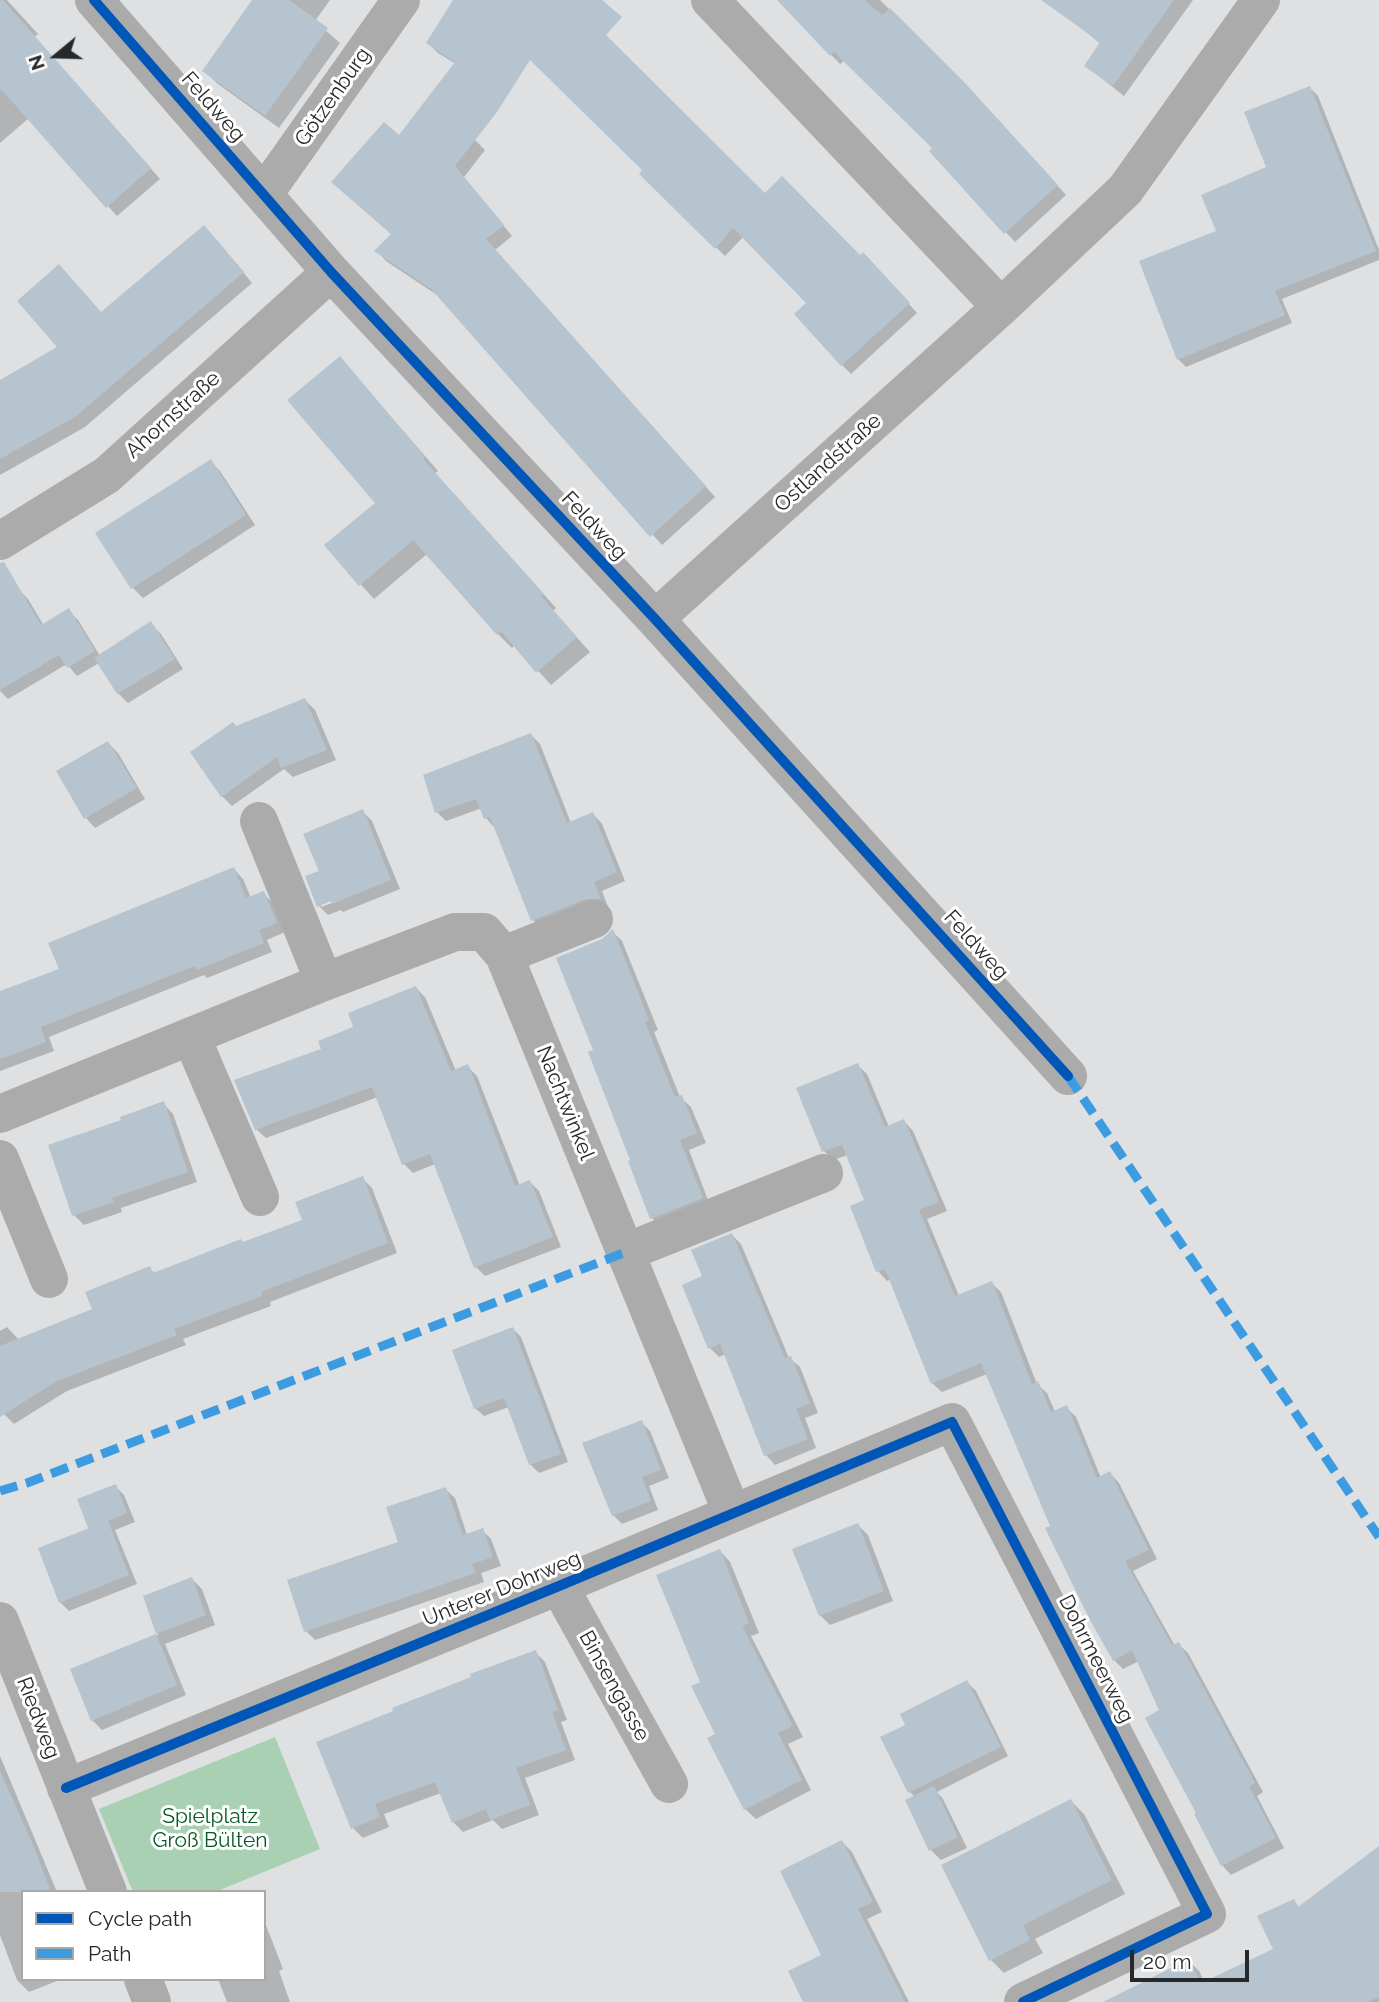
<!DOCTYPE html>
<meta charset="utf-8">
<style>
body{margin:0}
#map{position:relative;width:1379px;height:2002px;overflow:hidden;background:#dee0e1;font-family:Raleway,sans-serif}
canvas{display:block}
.legend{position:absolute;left:21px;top:1890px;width:245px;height:91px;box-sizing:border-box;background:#fff;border:2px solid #a9a9a9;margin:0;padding:9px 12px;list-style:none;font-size:21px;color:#272829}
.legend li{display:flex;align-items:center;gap:14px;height:35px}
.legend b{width:35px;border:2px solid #a9a9a9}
.north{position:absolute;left:21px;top:21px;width:70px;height:70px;-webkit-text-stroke:5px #fff;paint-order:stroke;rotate:251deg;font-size:19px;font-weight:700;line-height:28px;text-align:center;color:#272829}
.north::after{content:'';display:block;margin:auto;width:24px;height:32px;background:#272829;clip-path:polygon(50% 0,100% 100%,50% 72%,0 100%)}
.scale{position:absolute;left:1130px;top:1950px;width:119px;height:32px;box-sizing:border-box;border:4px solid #272829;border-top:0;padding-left:9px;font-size:21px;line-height:24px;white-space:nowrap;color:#272829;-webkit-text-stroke:5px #fff;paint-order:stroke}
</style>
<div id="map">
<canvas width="1379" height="2002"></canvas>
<ul class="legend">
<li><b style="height:9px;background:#0057b8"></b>Cycle path</li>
<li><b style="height:9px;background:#3d9ce1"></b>Path</li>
</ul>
<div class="north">N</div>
<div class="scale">20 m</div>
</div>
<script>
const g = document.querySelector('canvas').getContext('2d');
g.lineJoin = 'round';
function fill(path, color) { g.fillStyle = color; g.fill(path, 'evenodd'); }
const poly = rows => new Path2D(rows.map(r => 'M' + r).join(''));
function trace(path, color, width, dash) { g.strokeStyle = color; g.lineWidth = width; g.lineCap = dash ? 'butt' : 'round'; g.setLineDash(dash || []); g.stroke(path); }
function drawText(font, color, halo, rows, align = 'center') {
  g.font = font + ' Raleway,sans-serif'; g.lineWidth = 6; g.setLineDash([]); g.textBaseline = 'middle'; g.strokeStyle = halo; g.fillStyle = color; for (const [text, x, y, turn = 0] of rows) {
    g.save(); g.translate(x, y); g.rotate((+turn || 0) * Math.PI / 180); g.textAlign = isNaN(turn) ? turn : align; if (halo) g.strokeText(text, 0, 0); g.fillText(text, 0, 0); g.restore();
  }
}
fill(poly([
 [275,1737,320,1849,215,1892,133,1892,99,1809]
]), '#a9d0b2');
fill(poly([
 [0,0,7,0,38,34,34,37,160,179,117,216,29,118,0,143],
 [255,0,330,0,315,21,340,43,279,128,218,84,204,71],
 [456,0,557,0,475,140,485,150,464,177,512,236,495,250,715,497,662,545,440,297,386,261,377,251,392,235,399,138,456,64,438,53,428,43],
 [791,0,880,0,974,95,1066,195,1015,242,931,151,934,148,845,60,840,64,786,8],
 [1077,0,1193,0,1124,96,1086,66,1101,44,1066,16],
 [1310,88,1318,96,1379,250,1379,260,1282,299,1292,323,1186,367,1178,359,1218,232,1269,168],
 [641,174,872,263,917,313,851,374,842,365,809,303,744,236,725,256],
 [214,237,252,283,85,427,0,475,0,381,60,348,102,313],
 [340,358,438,471,435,473,556,608,553,611,590,652,551,685,515,645,512,648,498,634,427,554,374,599,326,546,377,503],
 [210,461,220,471,255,525,143,598,133,588,98,534],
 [19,590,28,599,44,626,69,611,78,620,100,656,151,624,161,634,183,669,128,703,118,693,99,663,77,676,67,664,8,699,0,691,0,601],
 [305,700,315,710,336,760,293,777,284,769,232,806,222,796,236,728],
 [531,735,540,744,571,823,593,814,602,824,625,881,602,891,608,907,542,929,533,920,495,828,486,818,482,808,446,821,437,812],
 [108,743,118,753,145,799,95,828,86,818],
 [362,811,372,821,400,889,343,912,341,910,328,915,319,906,321,872],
 [339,896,340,900,321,907,321,903],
 [234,869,243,879,251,898,263,893,273,903,285,932,267,940,272,952,207,978,204,975,49,1037,54,1051,0,1071,0,992,61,970],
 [613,932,622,941,658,1030,654,1032,680,1097,691,1107,706,1143,689,1150,711,1208,661,1228,652,1218,595,1051],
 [416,988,425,997,456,1071,467,1066,477,1076,520,1186,530,1182,539,1191,561,1247,485,1276,476,1267,435,1164,413,1173,404,1164,378,1097,266,1138,256,1129,323,1050],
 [857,1065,867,1074,889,1127,904,1121,913,1131,947,1211,927,1219,959,1296,991,1283,1001,1292,1037,1384,1047,1393,1055,1412,1066,1407,1076,1417,1101,1478,1110,1473,1119,1483,1157,1559,1133,1571,1175,1646,1178,1644,1188,1653,1263,1792,1257,1796,1284,1848,1231,1875,1222,1865,1198,1814,1161,1711,1139,1661,1123,1669,1114,1660,1053,1527,987,1374,942,1392,932,1383,891,1279,887,1281,878,1271,852,1207,866,1201,848,1155,833,1160,824,1151],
 [163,1103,173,1114,197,1182,121,1208,122,1212,84,1225,74,1215,123,1121],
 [362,1178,372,1188,397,1253,270,1302,271,1306,183,1339,186,1345,67,1391,14,1424,4,1414,0,1407,0,1331,7,1327,19,1340,94,1310,150,1268,155,1274,304,1221],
 [732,1235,741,1244,789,1358,800,1367,818,1413,805,1418,816,1448,775,1465,766,1455,726,1354,719,1357,710,1348,704,1277],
 [513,1329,521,1337,568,1462,539,1473,530,1464,509,1407,484,1416,475,1408],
 [641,1422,650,1431,669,1478,649,1486,658,1510,622,1524,613,1515],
 [115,1486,124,1495,135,1522,115,1530,137,1584,69,1611,60,1602,92,1529,90,1527],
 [445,1489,455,1498,467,1535,482,1530,491,1539,501,1566,481,1573,484,1582,315,1640,306,1631,400,1543],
 [858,1525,868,1535,893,1601,830,1625,820,1615],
 [720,1551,730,1562,759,1633,751,1636,803,1737,788,1744,811,1790,756,1819,745,1809,718,1734,702,1683],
 [192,1579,202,1589,215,1625,165,1644,186,1695,102,1730,92,1720,72,1670,158,1635,145,1597],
 [535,1652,545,1662,567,1720,561,1722,575,1760,525,1778,539,1815,502,1829,493,1820,463,1832,453,1822,441,1793,384,1814,389,1827,363,1838,353,1828,319,1743],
 [967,1682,976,1691,1008,1756,937,1792,943,1799,967,1848,941,1860,931,1850,907,1801,915,1797,910,1792,907,1725],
 [0,1756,57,1892,23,1892,23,1979,62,1979,29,1992,17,1980,0,1935],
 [1071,1801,1084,1814,1125,1894,1035,1939,1043,1953,1004,1973,991,1960],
 [842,1842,852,1852,882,1912,867,1919,909,2002,805,2002,824,1956],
 [1379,1849,1379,2002,1140,2002,1189,1961,1199,1971,1205,1983,1276,1950,1294,1902,1300,1908],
 [264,1920,283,1969,279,1971,290,2002,227,2002,218,1979,264,1979]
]), '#0003');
fill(poly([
 [0,0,3,0,151,168,106,208,0,88],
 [252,0,289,0,328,28,265,116,202,71],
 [453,0,602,0,622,17,606,35,765,193,782,176,860,255,863,252,910,303,841,366,794,314,806,303,733,228,715,249,639,174,642,170,530,60,497,112,455,166,504,225,486,239,706,486,650,537,431,289,374,251,391,234,331,182,384,122,399,135,455,62,426,43],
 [777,0,864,0,882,15,890,8,965,83,1058,185,1004,234,929,151,932,148,834,52,830,56],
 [1041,0,1174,0,1113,86,1084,66,1100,42],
 [1310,86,1376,251,1275,291,1285,315,1177,360,1139,261,1216,231,1201,195,1266,167,1244,112],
 [204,225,244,272,75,417,0,459,0,380,57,347,17,301,59,264,101,312],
 [340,356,425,457,423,459,544,594,541,596,577,637,536,673,501,631,497,635,413,540,359,586,324,545,375,503,287,400],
 [211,459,246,515,131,589,95,533],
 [4,562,41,625,69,608,95,651,67,668,59,655,0,690,0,563],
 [151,621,175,659,117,694,94,658],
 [305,698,327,750,281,768,277,757,221,797,190,752,233,722,236,726],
 [531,733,567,823,593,812,617,872,594,882,601,899,586,899,531,921,490,817,484,819,476,799,435,813,423,775],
 [108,741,137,788,84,819,56,771],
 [363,809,391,880,332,904,331,901,317,907,305,876,319,871,303,834],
 [234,867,246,898,264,891,277,923,259,930,264,943,196,970,195,966,41,1027,46,1042,0,1059,0,991,59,969,48,943],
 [613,929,649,1020,645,1022,675,1097,682,1095,697,1133,680,1140,703,1198,650,1219,628,1161,630,1160,588,1052,593,1050,556,958,602,939],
 [416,986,451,1071,468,1064,515,1186,530,1180,553,1237,474,1268,430,1154,402,1165,372,1087,255,1130,234,1080,321,1049,318,1041,353,1027,348,1013],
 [858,1063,885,1127,904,1119,939,1202,919,1210,955,1296,992,1281,1032,1384,1038,1381,1051,1412,1067,1405,1097,1478,1110,1471,1149,1550,1125,1561,1172,1645,1179,1642,1255,1783,1249,1786,1276,1838,1221,1866,1194,1814,1196,1813,1145,1718,1159,1710,1132,1650,1113,1661,1089,1618,1045,1528,1050,1526,981,1363,931,1384,885,1269,876,1272,850,1206,864,1200,842,1145,822,1152,796,1088],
 [164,1101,188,1172,112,1198,114,1202,72,1216,48,1145,121,1120,120,1117],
 [363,1176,388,1243,261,1292,262,1296,174,1329,177,1335,57,1381,0,1417,0,1346,92,1309,85,1292,150,1266,153,1273,241,1239,243,1242,302,1220,295,1202],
 [732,1233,785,1358,791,1356,810,1403,796,1409,808,1439,764,1456,720,1344,708,1349,682,1285,702,1276,691,1250],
 [513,1327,561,1454,529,1465,504,1398,474,1409,452,1350],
 [642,1420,661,1470,642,1477,651,1501,612,1516,582,1443],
 [116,1484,127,1513,108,1521,129,1575,59,1603,38,1548,92,1527,88,1528,77,1499],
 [446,1487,463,1535,483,1528,493,1557,472,1564,476,1573,304,1632,287,1580,398,1542,386,1507],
 [858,1523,884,1591,819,1616,792,1549],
 [720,1549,749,1623,742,1626,793,1726,778,1733,802,1780,744,1810,707,1738,715,1734,691,1686,700,1682,656,1575],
 [192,1577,206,1615,156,1634,143,1596],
 [156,1634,177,1685,91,1721,70,1669],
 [536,1650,558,1710,552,1712,566,1750,516,1768,530,1805,490,1820,486,1809,452,1823,435,1782,375,1804,380,1817,351,1829,316,1742,393,1711,392,1708,471,1677,470,1674],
 [967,1680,1001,1747,908,1793,880,1737,905,1725,900,1714],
 [0,1771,33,1845,51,1892,0,1892],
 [934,1786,958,1837,929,1851,905,1800],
 [1071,1799,1112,1880,1023,1925,1030,1940,989,1961,941,1865],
 [842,1840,873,1902,858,1909,905,2002,803,2002,788,1971,821,1955,780,1871],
 [1379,1846,1379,1997,1367,2002,1103,2002,1189,1959,1201,1983,1273,1949,1257,1916,1294,1899,1298,1907]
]), '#b6c4cf');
trace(poly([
 [94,0,331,272,655,619,1068,1076],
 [710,0,1001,307],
 [264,194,401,0],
 [0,541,107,475,331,272],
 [655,619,1001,307,1125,190,1261,0],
 [259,821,324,982],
 [504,955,594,919],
 [191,1036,260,1197],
 [0,1114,324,982,455,932,484,932,504,955,732,1513],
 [0,1159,49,1279],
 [626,1252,824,1173],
 [559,1586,669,1784],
 [0,1621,108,1892],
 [66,1788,559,1586,952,1422,1207,1914,1023,2002],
 [143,1979,152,2002]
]), '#acabab', 38);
trace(poly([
 [1068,1076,1379,1537],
 [0,1491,27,1483,626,1252]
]), '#3d9ce1', 9, [18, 9]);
trace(poly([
 [94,0,331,272,655,619,1068,1076],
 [66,1788,559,1586,952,1422,1207,1914,1023,2002]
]), '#0057b8', 10);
drawText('21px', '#272829', '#fff', [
 ["Götzenburg",333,97,-55],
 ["Feldweg",213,107,49],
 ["Ahornstraße",173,415,-42],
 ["Ostlandstraße",828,463,-42],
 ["Feldweg",594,526,47],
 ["Feldweg",976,945,48],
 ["Nachtwinkel",565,1103,68],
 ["Unterer Dohrweg",502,1589,-22],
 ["Dohrmeerweg",1096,1659,63],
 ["Binsengasse",614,1686,61],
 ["Riedweg",38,1718,69]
]);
drawText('21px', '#085926', '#fff', [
 ["Spielplatz",210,1817],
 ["Groß Bülten",210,1841]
]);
</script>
